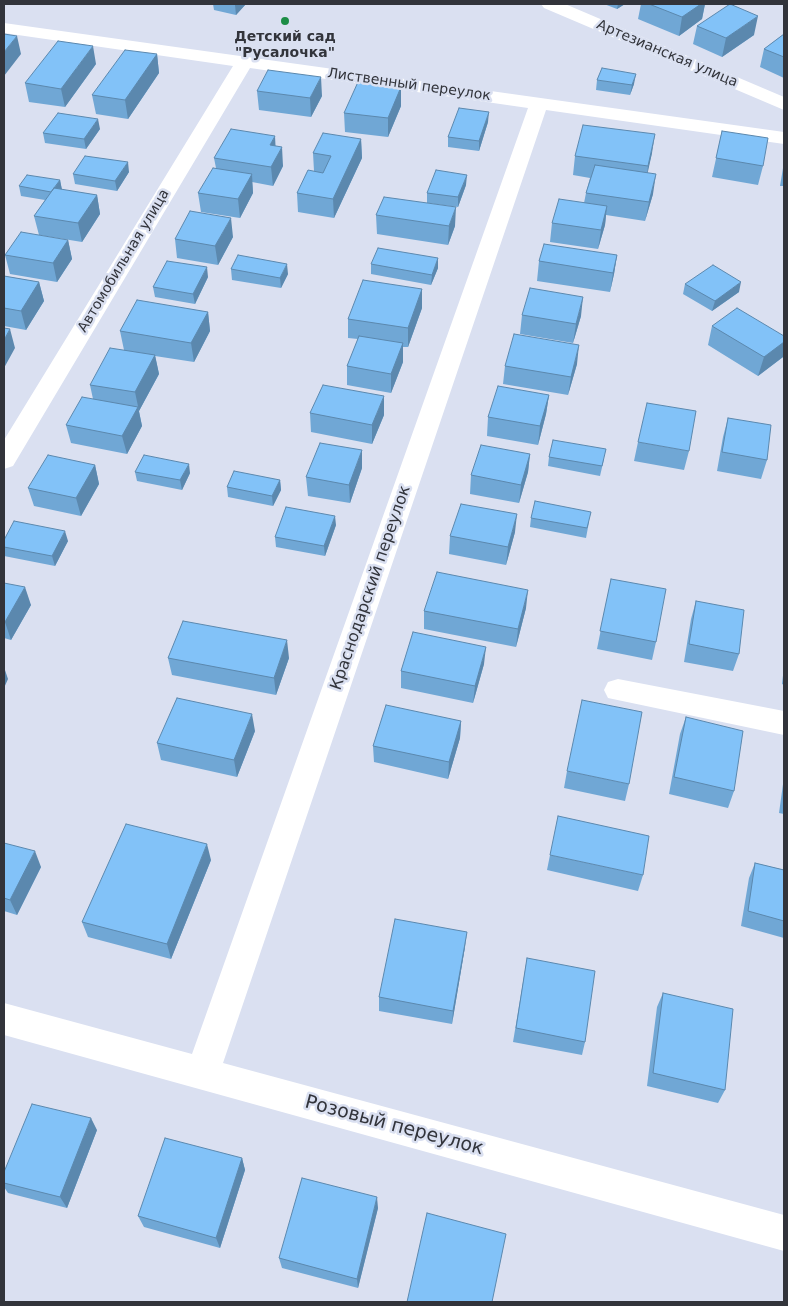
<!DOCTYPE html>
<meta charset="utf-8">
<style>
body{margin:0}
#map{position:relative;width:788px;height:1306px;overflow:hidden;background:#dae0f1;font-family:"DejaVu Sans",sans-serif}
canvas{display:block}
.frame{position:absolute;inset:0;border:5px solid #32343b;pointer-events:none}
</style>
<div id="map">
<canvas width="788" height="1306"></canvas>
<div class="frame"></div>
</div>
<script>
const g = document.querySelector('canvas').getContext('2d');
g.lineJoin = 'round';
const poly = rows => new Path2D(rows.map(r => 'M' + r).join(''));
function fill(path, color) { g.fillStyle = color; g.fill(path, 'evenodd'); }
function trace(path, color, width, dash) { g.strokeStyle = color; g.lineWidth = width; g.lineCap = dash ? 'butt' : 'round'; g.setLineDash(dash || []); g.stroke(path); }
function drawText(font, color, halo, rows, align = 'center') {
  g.font = font + ' "DejaVu Sans",sans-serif'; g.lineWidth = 5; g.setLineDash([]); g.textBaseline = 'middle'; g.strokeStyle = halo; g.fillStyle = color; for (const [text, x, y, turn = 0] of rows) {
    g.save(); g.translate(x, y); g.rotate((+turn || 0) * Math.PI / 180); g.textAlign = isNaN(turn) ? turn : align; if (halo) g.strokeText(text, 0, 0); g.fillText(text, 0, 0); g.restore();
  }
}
fill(poly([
 [541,4,565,4,784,97,784,110,544,8,541,4],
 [4,23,784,132,784,144,546,110,223,1063,784,1215,784,1251,4,1035,4,1003,192,1054,528,108,250,68,13,466,4,469,4,440,233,66,4,33,4,23],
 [618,679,784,711,784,735,608,698,604,690,608,682,618,679]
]), '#fff');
fill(poly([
 [213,4,246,4,236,15,214,10],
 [604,4,625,4,617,9],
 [641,4,705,4,702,19,679,36,638,19],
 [697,26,754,35,722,57,693,44],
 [784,34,784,78,760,67,764,49],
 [157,54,159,73,128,119,96,114,92,95],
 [96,64,65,107,29,102,25,83],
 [597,80,634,84,630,95,596,90],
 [401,87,401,106,388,137,345,132,344,113],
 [257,91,322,96,311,117,259,110],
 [488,122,479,151,448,147,448,137],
 [100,129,86,149,45,143,43,133],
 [722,131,763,166,758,185,712,177],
 [361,139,362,158,334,218,298,212,297,193,314,171,313,153],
 [275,146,283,166,273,186,252,182,253,193,240,218,201,212,198,193,216,168,214,158],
 [652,153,647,173,653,194,645,221,606,215,605,225,598,249,550,242,552,223,584,203,586,193,590,178,573,175,575,156],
 [784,162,784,186,780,186],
 [129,172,117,191,75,184,73,174],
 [60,180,62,190,97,195,100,214,82,242,39,235,34,216,45,200,21,196,19,186],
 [466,185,458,207,427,203,427,193],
 [376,215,455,226,448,245,377,234],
 [233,237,218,265,177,258,175,239],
 [68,240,72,259,57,282,10,274,5,255],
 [617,255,614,274,610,292,537,281,539,261],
 [371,264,438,268,431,285,371,274],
 [231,269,288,274,281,288,232,280],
 [4,276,39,282,44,301,26,330,4,326],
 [208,277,195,304,155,297,153,287],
 [685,284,739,292,712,311,683,294],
 [422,289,422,308,408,347,403,347,403,362,391,393,347,385,347,366,358,339,348,338,348,319],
 [208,312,210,331,194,362,155,356,159,374,139,411,142,426,127,454,71,443,66,425,93,399,90,385,124,350,120,331],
 [522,315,581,316,573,343,520,334],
 [712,326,784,336,784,353,783,357,758,376,708,345],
 [577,364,568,395,503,384,505,366],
 [549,395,546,414,538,445,487,436,488,417],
 [310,413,384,415,372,444,311,432],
 [728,418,767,460,761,479,717,471,723,437],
 [638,442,689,451,684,470,634,461],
 [530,454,528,472,519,503,470,494,471,475],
 [549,457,604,459,600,476,548,466],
 [95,465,99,484,81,516,34,506,28,488],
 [362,468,350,503,308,496,306,477],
 [135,472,190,473,182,490,137,481],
 [280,480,281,490,273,506,228,497,227,487],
 [531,518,589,522,586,538,530,527],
 [336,525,325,556,276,547,275,537],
 [515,532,506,565,449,554,450,536],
 [4,540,68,541,55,566,4,556],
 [611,579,656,642,652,660,597,649],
 [4,583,31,605,11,640,4,638],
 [696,601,739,654,733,671,684,662,691,619],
 [526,608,516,647,424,629,424,611],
 [168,658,289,658,276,695,172,675],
 [484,664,473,703,401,688,401,671],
 [784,667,784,685,782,684],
 [686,717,734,791,728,808,669,794,680,734],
 [461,721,460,738,448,779,374,762,373,746],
 [255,731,237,777,161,760,157,743],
 [567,771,629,784,625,801,564,788],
 [784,777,784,814,779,813],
 [4,843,41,867,17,915,4,911],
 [550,855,643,875,638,891,547,870],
 [211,860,171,959,88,937,82,922],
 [755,863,784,870,784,938,741,926,749,878],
 [465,947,452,1024,379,1011,379,997],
 [527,958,585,1042,582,1055,513,1042],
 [663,993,725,1090,718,1103,647,1086,657,1007],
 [97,1130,67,1208,8,1193,4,1187,4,1172],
 [242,1158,245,1170,220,1248,144,1227,138,1216],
 [378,1208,358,1288,282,1268,279,1258]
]), '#70a7d5');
fill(poly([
 [236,4,246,4,236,15,235,5],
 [618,4,625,4,617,9],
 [701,4,705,4,702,19,679,36,682,17],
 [758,16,754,35,722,57,726,38],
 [17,36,21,54,4,76,4,52],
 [93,46,96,64,65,107,61,89],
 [157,54,159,73,128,119,125,100],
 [636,74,634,84,630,95,632,85],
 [321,77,322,96,311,117,310,98],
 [401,87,401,106,388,137,388,118],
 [489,112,488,122,479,151,479,141],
 [98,119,100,129,86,149,84,139],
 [655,134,652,153,645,185,648,166],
 [275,136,276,155,270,145],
 [361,139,362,158,334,218,333,199],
 [282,147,283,166,273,186,271,167],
 [128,162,129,172,117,191,115,181],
 [252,174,253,193,240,218,238,199],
 [656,174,653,194,645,221,649,202],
 [467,175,466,185,458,207,458,197],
 [60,180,62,190,52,192],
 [97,195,100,214,82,242,78,223],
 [607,206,605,225,598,249,601,230],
 [456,207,455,226,448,245,449,226],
 [231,218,233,237,218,265,215,246],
 [68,240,72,259,57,282,53,263],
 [617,255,614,274,610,292,613,273],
 [438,258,438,268,431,285,432,275],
 [287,264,288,274,281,288,280,278],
 [207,267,208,277,195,304,193,294],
 [39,282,44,301,26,330,21,311],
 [741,282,739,292,712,311,715,301],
 [422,289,422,308,408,347,408,328],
 [583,297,581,316,573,343,576,324],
 [208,312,210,331,194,362,191,343],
 [10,329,15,348,4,368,4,340],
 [784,342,784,353,783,357,758,376,764,357],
 [403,343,403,362,391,393,391,374],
 [579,345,577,364,568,395,571,377],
 [155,355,159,374,139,411,135,392],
 [549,395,546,414,538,445,540,426],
 [384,396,384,415,372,444,372,425],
 [138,407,142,426,127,454,122,436],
 [362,450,362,468,350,503,349,485],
 [530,454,528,472,519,503,521,485],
 [189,464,190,473,182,490,180,480],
 [95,465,99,484,81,516,76,498],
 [280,480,281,490,273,506,272,496],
 [517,514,515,532,506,565,508,547],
 [335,516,336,525,325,556,324,546],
 [65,531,68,541,55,566,52,556],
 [25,587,31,605,11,640,5,622],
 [528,590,526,608,516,647,518,629],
 [287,640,289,658,276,695,274,678],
 [486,647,484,664,473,703,475,686],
 [4,667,8,679,4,688],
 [252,714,255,731,237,777,234,760],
 [461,721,460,738,448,779,449,762],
 [207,844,211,860,171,959,167,944],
 [35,851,41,867,17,915,10,900],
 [467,932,465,947,452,1024,453,1011],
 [91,1118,97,1130,67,1208,60,1197],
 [242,1158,245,1170,220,1248,216,1238],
 [377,1197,378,1208,358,1288,357,1279]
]), '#5b88ae');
const building = poly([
 [649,4,701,4,682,17,649,4],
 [730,4,758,16,726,38,697,26,730,4],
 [4,34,17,36,4,52,4,34],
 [784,34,784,57,764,49,784,34],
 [58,41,93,46,61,89,25,83,58,41],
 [125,50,157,54,125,100,92,95,125,50],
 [602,68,636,74,632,85,597,80,602,68],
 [268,70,321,77,310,98,257,91,268,70],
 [358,82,401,87,388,118,344,113,358,82],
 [459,108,489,112,479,141,448,137,459,108],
 [58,113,98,119,84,139,43,133,58,113],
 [583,125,655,134,648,166,575,156,583,125],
 [231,129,275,136,270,145,282,147,271,167,214,158,231,129],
 [722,131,768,138,763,166,716,158,722,131],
 [323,133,361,139,333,199,297,193,308,170,323,173,331,156,313,153,323,133],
 [85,156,128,162,115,181,73,174,85,156],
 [595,165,656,174,649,202,586,193,595,165],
 [213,168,252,174,238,199,198,193,213,168],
 [436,170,467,175,458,197,427,193,436,170],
 [27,175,60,180,51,192,19,186,27,175],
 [54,188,97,195,78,223,34,216,54,188],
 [384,197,456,207,449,226,376,215,384,197],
 [559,199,607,206,601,230,552,223,559,199],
 [190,211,231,218,215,246,175,239,190,211],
 [21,232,68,240,53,263,5,255,21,232],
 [544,244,617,255,613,273,539,261,544,244],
 [378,248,438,258,432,275,371,264,378,248],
 [238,255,287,264,280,278,231,269,238,255],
 [167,261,207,267,193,294,153,287,167,261],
 [713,265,741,282,715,301,685,284,713,265],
 [4,276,39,282,21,311,4,308,4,276],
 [363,280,422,289,408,328,348,319,363,280],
 [530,288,583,297,576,324,522,315,530,288],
 [137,300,208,312,191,343,120,331,137,300],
 [737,308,784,336,784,342,764,357,712,326,737,308],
 [4,328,10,329,4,340,4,328],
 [514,334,579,345,571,377,505,366,514,334],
 [359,336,403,343,391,374,347,366,359,336],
 [110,348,155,355,135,392,90,385,110,348],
 [323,385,384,396,372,425,310,413,323,385],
 [498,386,549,395,540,426,488,417,498,386],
 [82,397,138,407,122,436,66,425,82,397],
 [647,403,696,411,689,451,638,442,647,403],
 [728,418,771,425,767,460,722,452,728,418],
 [553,440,606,449,602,466,549,457,553,440],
 [320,443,362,450,349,485,306,477,320,443],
 [481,445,530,454,521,485,471,475,481,445],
 [48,455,95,465,76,498,28,488,48,455],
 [144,455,189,464,180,480,135,472,144,455],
 [234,471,280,480,272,496,227,487,234,471],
 [535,501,591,512,587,528,531,518,535,501],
 [461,504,517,514,508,547,450,536,461,504],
 [286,507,335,516,324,546,275,537,286,507],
 [14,521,65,531,52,556,4,547,4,540,14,521],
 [437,572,528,590,518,629,424,611,437,572],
 [611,579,666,589,656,642,600,631,611,579],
 [4,583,25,587,5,622,4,622,4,583],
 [696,601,744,610,739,654,689,644,696,601],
 [183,621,287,640,274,678,168,658,183,621],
 [413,632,486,647,475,686,401,671,413,632],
 [177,698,252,714,234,760,157,743,177,698],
 [582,700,642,712,629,784,567,771,582,700],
 [386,705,461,721,449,762,373,746,386,705],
 [686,717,743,731,734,791,674,777,686,717],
 [558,816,649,836,643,875,550,855,558,816],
 [126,824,207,844,167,944,82,922,126,824],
 [4,843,35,851,10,900,4,898,4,843],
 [755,863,784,870,784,921,748,911,755,863],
 [395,919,467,932,453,1011,379,997,395,919],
 [527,958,595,971,585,1042,516,1028,527,958],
 [663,993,733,1009,725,1090,653,1073,663,993],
 [32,1104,91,1118,60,1197,4,1183,4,1172,32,1104],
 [165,1138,242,1158,216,1238,138,1216,165,1138],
 [302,1178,377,1197,357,1279,279,1258,302,1178],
 [427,1213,506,1234,492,1302,407,1302,427,1213]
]);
fill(building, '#82c2f8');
trace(building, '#5b88ae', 1);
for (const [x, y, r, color] of [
 [285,21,5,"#1c8d46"]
]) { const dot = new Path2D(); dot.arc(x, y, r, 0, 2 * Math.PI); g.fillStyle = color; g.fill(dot); trace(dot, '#dae0f1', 2); }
drawText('bold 14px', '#32343b', '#dae0f1', [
 ["Детский сад",285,37],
 ["\"Русалочка\"",285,53]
]);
drawText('14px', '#32343b', '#dae0f1', [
 ["Артезианская улица",667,54,23],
 ["Лиственный переулок",409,85,8],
 ["Автомобильная улица",124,261,-59]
]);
drawText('16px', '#32343b', '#dae0f1', [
 ["Краснодарский переулок",371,588,-71]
]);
drawText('19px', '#32343b', '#dae0f1', [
 ["Розовый переулок",394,1126,15]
]);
</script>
